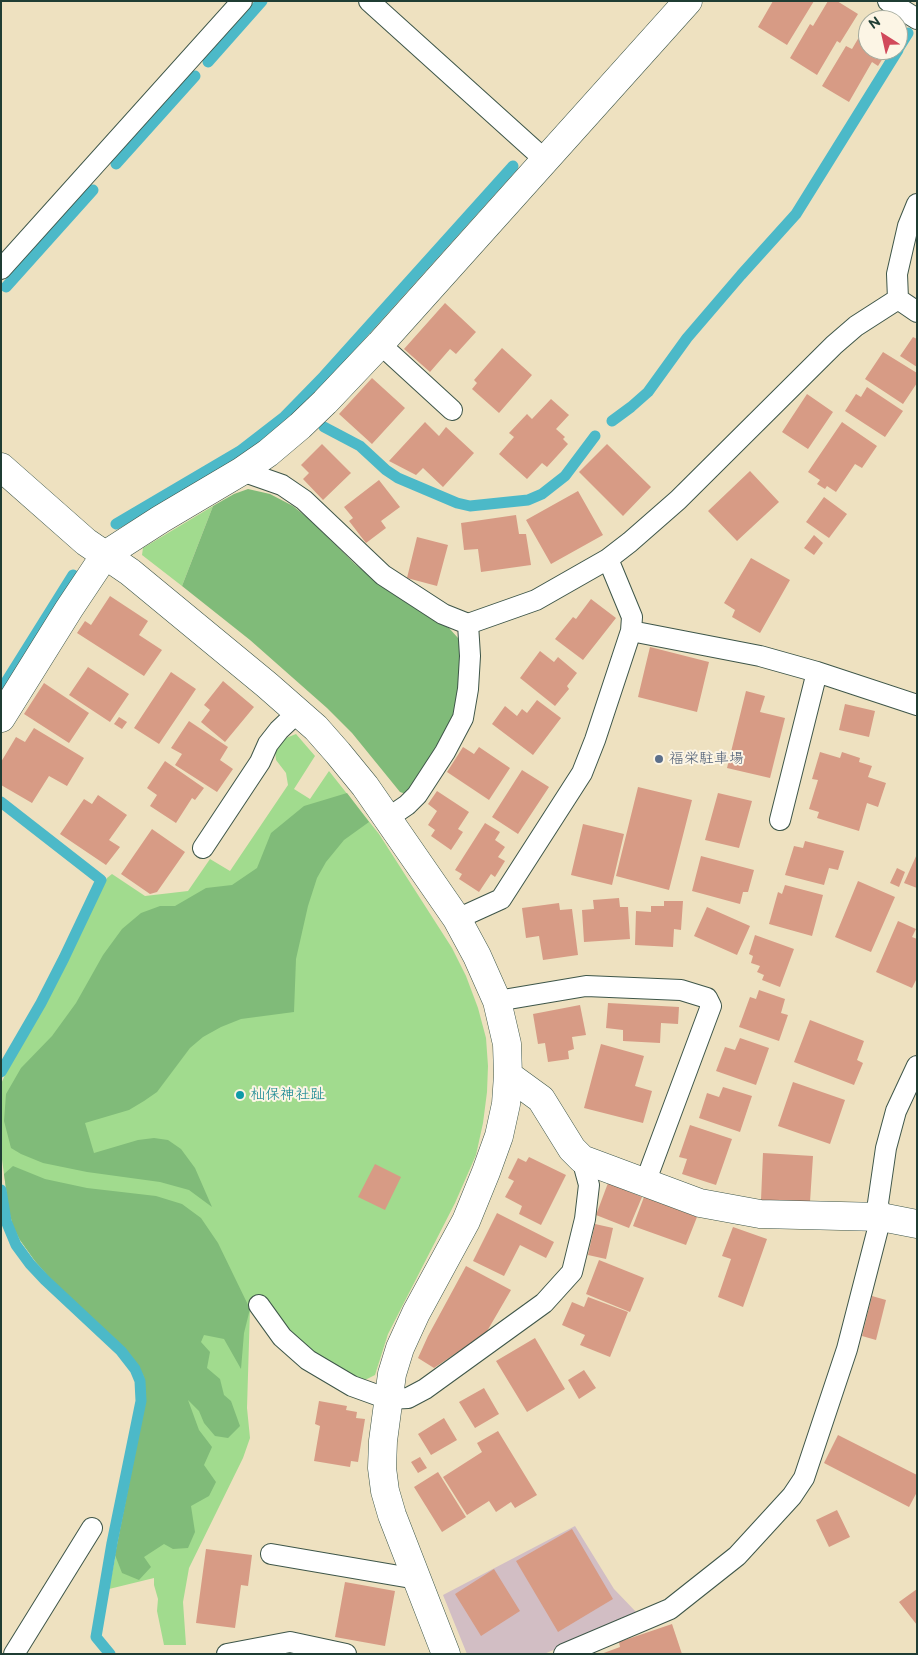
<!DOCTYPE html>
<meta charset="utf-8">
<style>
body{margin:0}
#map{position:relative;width:918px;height:1655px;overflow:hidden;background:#eee1c0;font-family:"Balsamiq Sans",sans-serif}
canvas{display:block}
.frame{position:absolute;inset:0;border:2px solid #1f3d34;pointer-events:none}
.north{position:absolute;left:858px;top:10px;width:50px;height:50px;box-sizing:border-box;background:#fcf5e5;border:1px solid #a4ab9e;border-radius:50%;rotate:325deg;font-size:14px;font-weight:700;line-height:20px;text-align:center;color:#1f3d34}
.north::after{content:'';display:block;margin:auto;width:18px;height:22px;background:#d1495b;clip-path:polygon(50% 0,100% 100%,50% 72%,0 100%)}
</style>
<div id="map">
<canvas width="918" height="1655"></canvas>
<div class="frame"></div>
<div class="north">N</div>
</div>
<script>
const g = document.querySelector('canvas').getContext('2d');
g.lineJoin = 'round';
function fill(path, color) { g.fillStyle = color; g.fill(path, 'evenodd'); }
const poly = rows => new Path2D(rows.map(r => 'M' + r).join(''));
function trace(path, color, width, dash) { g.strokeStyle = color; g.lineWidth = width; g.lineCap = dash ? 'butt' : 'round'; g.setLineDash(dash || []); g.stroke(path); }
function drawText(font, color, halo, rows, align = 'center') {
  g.font = font + ' "Balsamiq Sans","Klee One",sans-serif'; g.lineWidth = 4; g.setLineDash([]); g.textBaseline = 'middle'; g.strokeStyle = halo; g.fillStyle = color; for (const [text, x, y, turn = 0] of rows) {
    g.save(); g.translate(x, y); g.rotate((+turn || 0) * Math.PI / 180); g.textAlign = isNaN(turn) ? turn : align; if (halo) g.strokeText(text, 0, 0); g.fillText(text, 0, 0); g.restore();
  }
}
fill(poly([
 [575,1526,614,1589,638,1614,544,1654,467,1654,443,1595]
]), '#d2bec4');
fill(poly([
 [213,506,182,586,142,555,143,548],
 [296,734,315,756,294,789,310,799,329,771,379,834,452,948,466,976,478,1008,486,1038,488,1066,487,1092,483,1123,476,1155,455,1203,388,1334,375,1375,367,1379,358,1380,313,1353,289,1331,267,1301,250,1309,247,1408,250,1438,243,1458,189,1568,183,1602,186,1645,164,1645,157,1611,158,1599,154,1585,154,1578,109,1589,145,1403,145,1391,144,1377,137,1364,124,1348,49,1277,35,1261,20,1240,13,1226,9,1211,1,1152,1,1084,13,1057,45,1005,107,878,112,874,145,896,188,891,210,859,230,871,288,785,286,773,276,760,275,750,286,738]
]), '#a1db8e');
fill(poly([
 [248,489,270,494,293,506,310,520,355,564,384,588,421,612,449,628,458,638,463,652,459,695,453,717,439,747,406,794,400,792,352,733,327,708,250,640,182,586,213,506,234,494],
 [347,793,369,822,344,840,326,862,317,878,308,906,296,959,294,1012,241,1019,221,1027,203,1037,190,1048,157,1092,144,1101,129,1110,85,1123,94,1153,138,1140,154,1138,168,1140,181,1149,195,1168,212,1207,189,1190,160,1182,87,1172,43,1163,21,1154,11,1148,4,1121,6,1094,21,1068,52,1036,76,1003,103,955,122,929,141,913,160,906,175,906,206,888,232,885,257,868,271,833,304,806],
 [13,1166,45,1179,87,1188,156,1196,182,1204,201,1218,218,1243,250,1309,244,1333,241,1369,224,1339,204,1335,201,1342,210,1352,207,1368,220,1379,224,1395,231,1401,240,1426,228,1438,215,1436,204,1423,199,1411,188,1400,199,1430,212,1447,204,1465,216,1482,209,1496,191,1506,195,1532,188,1548,173,1549,164,1544,144,1557,151,1567,139,1580,122,1573,115,1555,145,1403,145,1391,144,1377,137,1364,124,1348,49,1277,35,1261,20,1240,13,1226,9,1211,4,1174]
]), '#80bb79');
trace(poly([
 [898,49,908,33],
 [208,62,262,1],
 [116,164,195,76],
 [6,287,93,190],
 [612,421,631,407,648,392,687,338,741,275,796,214,898,50],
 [324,427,360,446,386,470,398,478,457,503,470,506,528,500,542,494,565,476,595,436],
 [116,524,240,451,284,417,324,376,513,166],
 [1,690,73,575],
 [1,802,101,880,64,958,41,1003,1,1072],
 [1,1190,6,1221,16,1245,30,1264,45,1280,121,1351,135,1369,140,1381,141,1401,112,1543,96,1637,110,1654]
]), '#4cb9c8', 11);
fill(poly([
 [773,1,814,1,787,45,758,27],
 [828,1,837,1,858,14,840,43,837,41,817,75,790,58,810,24,813,26],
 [868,22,868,50,888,50,878,66,872,62,849,102,822,86,846,46,852,49],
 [445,303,476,332,456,354,450,349,430,372,404,349],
 [913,337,917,339,917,367,900,356],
 [502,348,532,375,499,413,472,389,477,383,474,380],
 [883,352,917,373,917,383,903,404,865,379],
 [372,378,405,408,372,444,339,414],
 [867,387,903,411,885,437,845,411,856,394,861,397],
 [807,394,833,412,808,449,782,432],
 [551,399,569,415,556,429,565,437,563,439,568,444,547,467,542,463,527,479,499,454,514,437,509,433,527,414,532,419],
 [425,422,439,436,446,427,474,453,443,487,423,468,416,475,389,461],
 [842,422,877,446,862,468,855,464,836,492,827,486,825,489,817,484,820,480,808,472],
 [322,444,351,473,323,500,303,479,309,473,301,465],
 [607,444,651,487,623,516,579,472],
 [750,471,779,502,737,541,708,511],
 [379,480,400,507,381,521,386,528,366,543,349,521,353,518,344,507],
 [578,491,603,535,551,564,526,520],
 [824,497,847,514,829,538,806,522],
 [516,515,519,534,526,534,531,565,481,572,478,549,464,550,461,523],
 [814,535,823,543,814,555,804,548],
 [417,537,448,545,437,586,407,578],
 [751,558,790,580,760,633,732,617,735,610,724,603],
 [110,596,148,621,139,635,162,650,144,676,77,633,85,621,91,625],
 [591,599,616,618,583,660,555,639,573,617,576,619],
 [650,647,709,662,697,712,638,697],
 [540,651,554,662,558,657,577,673,567,686,569,689,555,706,520,678],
 [88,667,129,694,110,722,69,695],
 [171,672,196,689,159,744,134,728],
 [223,681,254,707,225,742,201,722,210,710,204,705],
 [44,683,89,713,69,743,24,714],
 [746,691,765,696,760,712,785,718,770,778,727,768],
 [537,700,561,718,533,755,492,724,505,706,517,716,522,709,527,713],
 [845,704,875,711,869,737,839,730],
 [119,717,127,722,122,729,114,724],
 [189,721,228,747,220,760,233,769,217,792,175,765,182,754,171,748],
 [34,728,84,758,67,786,49,776,32,803,1,785,1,762,16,737,25,742],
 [463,747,474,754,479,747,510,768,489,800,447,772],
 [820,752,840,758,842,752,860,758,859,762,872,766,868,777,886,783,878,807,867,803,859,831,817,818,819,812,809,809,818,780,812,779],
 [165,761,204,788,195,800,192,798,176,823,150,806,157,795,147,788],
 [522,770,549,787,518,834,492,817],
 [638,787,692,800,669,890,616,876],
 [437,791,469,812,458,829,463,832,451,850,431,836,435,830,428,825,437,811,428,804],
 [718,793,752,801,739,848,705,840],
 [98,795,127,815,109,840,120,847,106,865,60,834,84,799,92,804],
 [485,823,500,832,495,840,505,847,498,857,505,861,495,877,491,874,479,892,459,879,462,874,455,870],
 [583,824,624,834,612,885,571,875],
 [152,829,185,852,157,892,150,894,121,874],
 [805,841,844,851,838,870,829,868,824,885,785,875,794,846,803,848],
 [917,854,917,888,904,883],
 [701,856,754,870,748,892,743,892,740,904,692,891],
 [897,868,905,872,899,887,890,883],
 [858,881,895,897,871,952,835,937],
 [785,885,823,895,812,936,769,924,778,892,782,894],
 [619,898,620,907,628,907,630,939,584,942,582,910,594,909,593,900],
 [664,901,683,901,681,930,674,929,673,947,635,945,636,911,651,912,651,906,664,906],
 [559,903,560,910,572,909,578,955,543,960,539,936,526,938,522,908],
 [707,907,750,926,737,955,694,936],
 [898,921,916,929,912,937,917,939,917,978,912,988,876,972],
 [755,935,794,949,780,987,762,980,764,975,757,972,760,966,751,963,753,956,749,954],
 [759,990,785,999,781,1013,788,1015,779,1041,739,1027,750,997,756,999],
 [608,1003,679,1007,678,1024,661,1023,660,1043,623,1041,623,1030,606,1028],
 [580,1005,586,1035,572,1037,574,1049,568,1051,569,1059,548,1062,545,1043,538,1044,533,1014],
 [810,1020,864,1041,857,1060,863,1063,854,1085,794,1062],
 [740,1038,769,1048,756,1085,716,1071,725,1047,735,1050],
 [601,1044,644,1056,635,1086,652,1091,643,1123,584,1108],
 [793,1082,845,1100,830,1144,778,1126],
 [723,1087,752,1096,740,1132,699,1118,707,1093,719,1097],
 [690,1125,732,1139,716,1185,682,1174,687,1159,679,1157],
 [763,1153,813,1156,810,1202,761,1200],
 [529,1157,566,1175,541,1225,519,1214,522,1206,505,1197,514,1181,508,1178,518,1158,526,1162],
 [375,1164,401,1177,385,1210,358,1197],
 [608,1183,642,1197,629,1228,596,1215],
 [644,1197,697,1217,686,1245,633,1226],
 [497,1213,554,1242,546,1258,520,1245,504,1276,473,1261],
 [595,1224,613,1228,606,1259,588,1255],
 [733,1227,767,1239,743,1307,718,1297,731,1259,722,1256],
 [599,1260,644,1278,630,1312,586,1294],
 [466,1266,511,1290,486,1333,434,1368,418,1358,428,1336],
 [872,1296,886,1300,876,1340,862,1336],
 [588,1297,628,1312,610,1357,580,1345,585,1335,562,1325,572,1302,584,1307],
 [535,1338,565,1389,527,1412,496,1361],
 [584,1370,596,1388,579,1399,568,1380],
 [484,1388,499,1414,475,1428,459,1402],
 [319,1401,347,1406,346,1410,357,1412,356,1418,365,1419,358,1462,351,1461,350,1467,314,1461,320,1426,315,1424],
 [444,1418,457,1440,431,1455,418,1434],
 [498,1431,537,1495,515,1508,511,1502,496,1512,489,1501,467,1515,443,1477,482,1452,477,1443],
 [838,1435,917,1475,917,1492,909,1507,824,1463],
 [420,1457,427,1468,418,1473,411,1462],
 [438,1472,466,1517,442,1532,414,1487],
 [837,1510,850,1537,829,1547,816,1520],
 [572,1529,613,1599,558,1632,516,1561],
 [206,1549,252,1555,248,1586,241,1585,235,1628,196,1623],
 [494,1569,520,1611,481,1636,455,1594],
 [345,1582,395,1591,385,1646,335,1637],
 [917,1589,917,1625,899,1602],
 [672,1624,682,1654,601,1654,620,1647,619,1642]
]), '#d79b85');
const lane = poly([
 [369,1,544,159],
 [888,1,917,19],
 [1,269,242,1],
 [898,299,897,274,908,226,917,204],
 [898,299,917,312],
 [380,344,452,410],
 [242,471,282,485,304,500,383,575,443,614,468,624,536,600,608,559,630,542,678,500,834,345,856,326,898,299],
 [631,631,760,656,817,672,917,705],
 [388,818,407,805,417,795,445,752,463,718,468,689,470,656,468,624],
 [780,820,817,672],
 [203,848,260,762,268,744,279,730,298,712],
 [457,919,501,899,582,773,595,740,631,631,632,617,608,559],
 [497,1001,586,986,681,990,707,998,711,1006,645,1183],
 [259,1305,282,1337,308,1360,352,1386,388,1399,408,1398,425,1389,544,1303,572,1272,585,1219,589,1185,582,1159],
 [271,1554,417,1579],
 [14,1654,92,1528],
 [227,1654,290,1642,346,1654],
 [564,1654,670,1609,737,1556,792,1496,804,1478,847,1349,881,1217,878,1203,886,1148,896,1111,917,1066]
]);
const street = poly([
 [1,467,86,542,130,572,267,685,316,728,338,753,365,786,457,919,477,956,497,1001,507,1044,508,1075,506,1104,499,1136,486,1172,466,1221,416,1313,400,1348,392,1374,383,1441,382,1468,385,1491,392,1515,446,1654],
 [1,718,69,609,105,555,161,519,242,471,268,453,300,426,325,402,380,344,688,1],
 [508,1075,541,1099,572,1149,582,1159,700,1203,760,1214,881,1217,917,1224]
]);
trace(lane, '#3e5649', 22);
trace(street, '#3e5649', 29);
trace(lane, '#fff', 20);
trace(street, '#fff', 28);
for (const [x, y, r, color] of [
 [659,759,5,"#5c6f8a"],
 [240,1095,5,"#0f9aa8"]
]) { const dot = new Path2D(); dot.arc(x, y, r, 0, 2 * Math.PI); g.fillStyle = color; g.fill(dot); trace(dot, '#fcf5e5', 2); }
drawText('15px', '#4e5e75', '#fcf5e5', [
 ["福栄駐車場",669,759]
], 'left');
drawText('15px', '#0d838f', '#fcf5e5', [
 ["杣保神社趾",250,1095]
], 'left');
</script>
